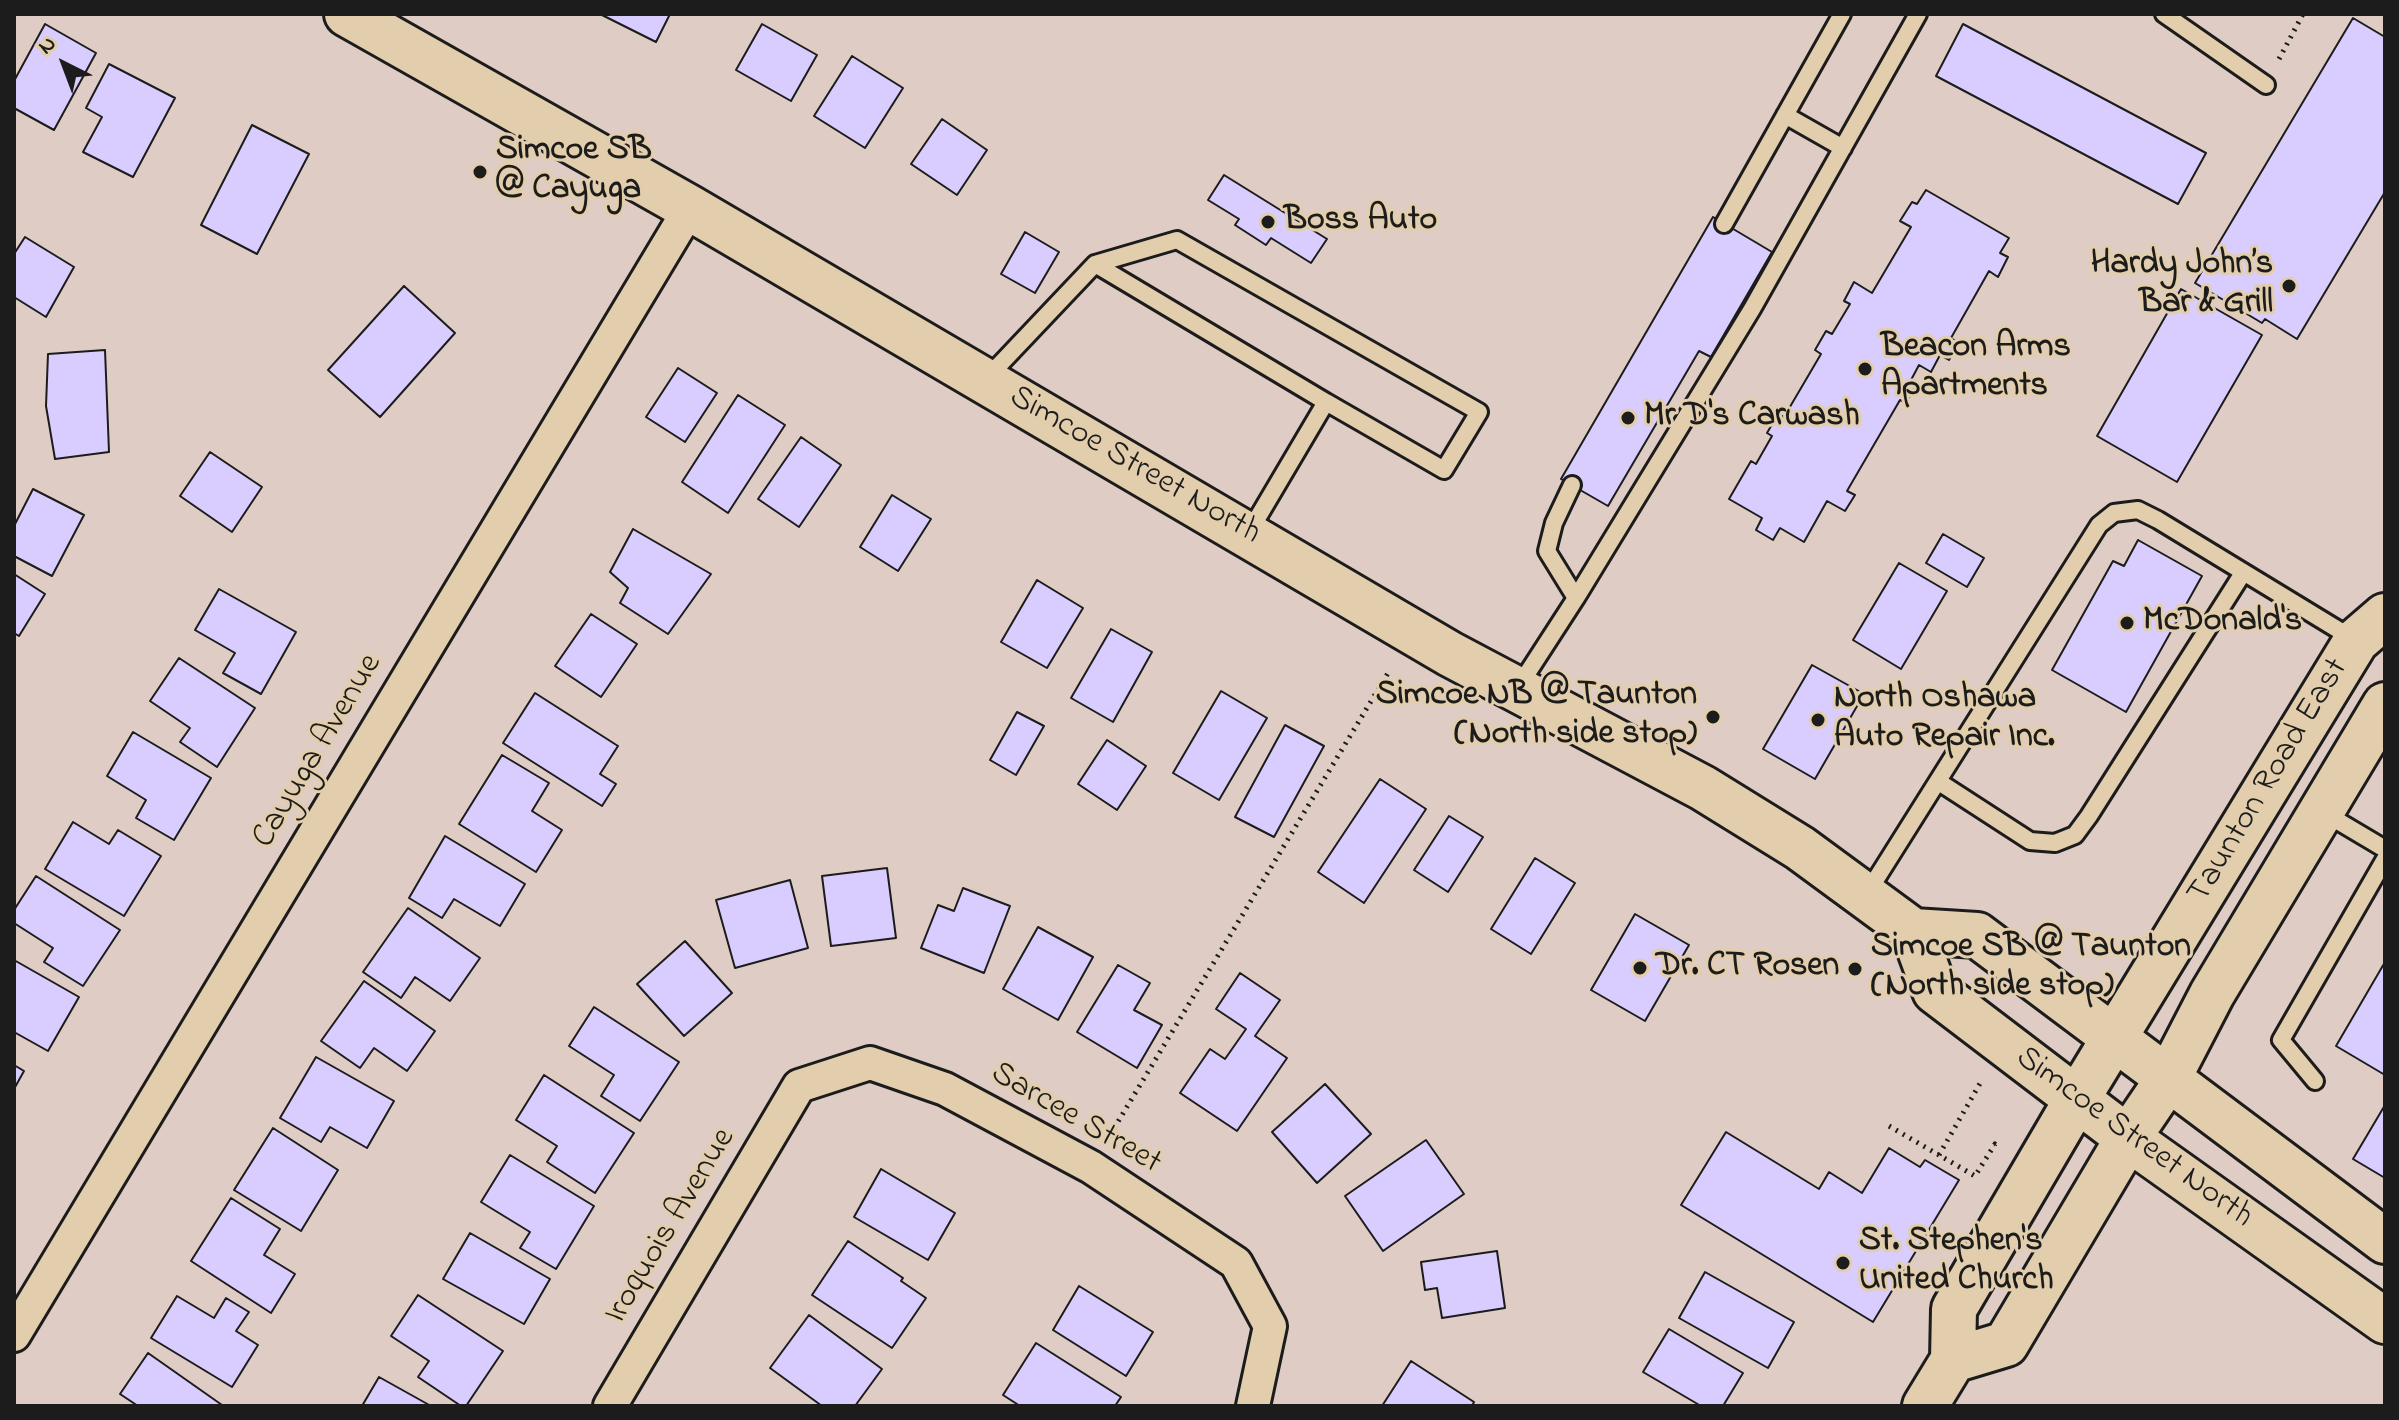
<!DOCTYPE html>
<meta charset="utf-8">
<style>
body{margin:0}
#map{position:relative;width:2399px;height:1420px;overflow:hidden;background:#dfcdc5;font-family:"Indie Flower",sans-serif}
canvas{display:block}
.frame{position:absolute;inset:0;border:16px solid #1c1c1c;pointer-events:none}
.north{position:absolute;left:24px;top:24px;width:80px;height:80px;-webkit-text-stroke:6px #e2cdac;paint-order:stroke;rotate:318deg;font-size:22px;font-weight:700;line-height:32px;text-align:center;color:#1c1c1c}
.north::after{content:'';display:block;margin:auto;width:28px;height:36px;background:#1c1c1c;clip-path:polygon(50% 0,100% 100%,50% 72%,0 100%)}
</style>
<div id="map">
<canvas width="2399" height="1420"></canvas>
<div class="frame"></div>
<div class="north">N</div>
</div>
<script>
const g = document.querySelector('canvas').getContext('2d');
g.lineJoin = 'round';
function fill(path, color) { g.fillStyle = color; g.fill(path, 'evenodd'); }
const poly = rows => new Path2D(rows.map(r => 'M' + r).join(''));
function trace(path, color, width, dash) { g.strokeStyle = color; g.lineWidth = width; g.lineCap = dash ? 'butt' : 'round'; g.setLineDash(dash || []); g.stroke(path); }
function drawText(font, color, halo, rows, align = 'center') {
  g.font = font + ' "Indie Flower",sans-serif'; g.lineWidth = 6; g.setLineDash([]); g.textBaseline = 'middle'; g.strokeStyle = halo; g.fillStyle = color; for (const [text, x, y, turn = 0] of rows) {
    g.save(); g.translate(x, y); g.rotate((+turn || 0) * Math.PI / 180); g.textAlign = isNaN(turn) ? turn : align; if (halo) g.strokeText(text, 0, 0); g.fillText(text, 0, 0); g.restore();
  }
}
const building = poly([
 [600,14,670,14,656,42,600,14],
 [2353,18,2385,37,2385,192,2297,339,2265,319,2262,323,2195,283,2353,18],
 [45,24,96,53,54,130,14,108,14,81,45,24],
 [762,24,817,55,791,101,736,70,762,24],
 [1963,24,2206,153,2178,204,1936,76,1963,24],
 [852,56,903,88,865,148,814,116,852,56],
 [109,64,175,98,133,177,83,152,102,117,86,108,109,64],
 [942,119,987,150,957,195,911,164,942,119],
 [252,125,309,154,257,254,201,225,252,125],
 [1224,175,1327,239,1311,263,1271,238,1266,245,1235,225,1239,219,1208,200,1224,175],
 [1926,190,2009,238,2000,253,2008,257,1998,277,1989,271,1951,338,1959,343,1949,360,1940,355,1931,372,1919,365,1911,380,1917,383,1906,403,1900,400,1847,491,1855,495,1845,511,1827,501,1804,542,1780,528,1773,540,1756,530,1762,518,1729,499,1751,461,1756,464,1772,436,1767,433,1778,414,1784,417,1821,354,1815,350,1826,331,1832,334,1850,304,1844,301,1854,282,1872,293,1911,227,1900,221,1912,202,1917,204,1926,190],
 [1713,217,1772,252,1711,357,1699,351,1608,506,1561,479,1713,217],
 [1025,232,1059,252,1035,293,1001,274,1025,232],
 [25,237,74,267,46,317,14,297,14,254,25,237],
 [404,286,455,333,380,417,328,370,404,286],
 [2181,289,2262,335,2177,482,2097,436,2181,289],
 [105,350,109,452,55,459,46,406,48,354,105,350],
 [678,368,717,393,685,442,646,417,678,368],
 [738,395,785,425,728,513,682,482,738,395],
 [801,437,841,465,799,527,758,499,801,437],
 [210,452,262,487,232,532,180,496,210,452],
 [33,489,84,515,52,576,14,556,14,526,33,489],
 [892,495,931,519,898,571,860,547,892,495],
 [633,529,711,574,668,634,620,603,628,588,610,572,633,529],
 [1943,534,1984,558,1967,587,1926,563,1943,534],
 [2138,540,2202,576,2126,712,2052,670,2113,561,2124,566,2138,540],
 [1899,563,1947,591,1901,669,1853,640,1899,563],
 [14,574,45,594,19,636,14,633,14,574],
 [1037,580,1083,608,1047,668,1001,642,1037,580],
 [219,589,296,632,261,694,223,673,235,653,195,630,219,589],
 [591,614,637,644,601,697,555,666,591,614],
 [1111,629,1152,652,1113,722,1071,698,1111,629],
 [179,658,255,708,217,767,180,742,190,728,150,701,179,658],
 [1812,665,1864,694,1815,779,1763,749,1812,665],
 [1221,691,1267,718,1219,800,1173,773,1221,691],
 [535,693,618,746,600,774,616,784,602,806,503,743,535,693],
 [1017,712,1044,726,1016,775,990,760,1017,712],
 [1285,725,1324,746,1274,837,1235,817,1285,725],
 [133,732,211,778,174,840,136,818,146,800,107,776,133,732],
 [1107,740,1146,766,1117,810,1078,784,1107,740],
 [502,755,549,783,532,811,562,830,536,872,459,824,502,755],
 [1380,779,1426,809,1364,903,1318,872,1380,779],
 [1449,816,1483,837,1448,892,1414,870,1449,816],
 [73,822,109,844,118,830,161,856,124,916,45,869,73,822],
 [445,836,525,884,500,926,454,899,442,918,409,898,445,836],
 [1535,858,1575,883,1531,954,1491,929,1535,858],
 [887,868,896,938,831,946,822,876,887,868],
 [36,876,120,930,83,986,44,962,53,948,14,923,14,910,36,876],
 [790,880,808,948,735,968,716,900,790,880],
 [963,888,1010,906,984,973,921,948,938,905,954,911,963,888],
 [408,908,480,958,450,1001,415,977,401,998,363,972,408,908],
 [1635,914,1689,945,1645,1021,1591,990,1635,914],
 [1038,927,1093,957,1058,1020,1003,989,1038,927],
 [685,941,732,993,684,1036,637,984,685,941],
 [14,960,79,997,48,1051,14,1032,14,960],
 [2385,962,2385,1075,2336,1046,2385,962],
 [1118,965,1150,983,1134,1010,1162,1025,1137,1068,1077,1032,1118,965],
 [1240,973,1280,1000,1255,1036,1287,1058,1237,1131,1180,1093,1210,1049,1225,1059,1246,1029,1216,1009,1240,973],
 [364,981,435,1031,407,1071,374,1048,360,1068,321,1041,364,981],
 [594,1007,679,1062,640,1121,601,1096,614,1075,569,1046,594,1007],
 [316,1057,394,1101,367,1148,330,1127,321,1142,280,1118,316,1057],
 [14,1065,24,1071,14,1089,14,1065],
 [544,1075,634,1133,595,1193,547,1162,557,1146,516,1120,544,1075],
 [1325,1084,1371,1134,1317,1183,1272,1132,1325,1084],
 [2385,1105,2385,1178,2353,1159,2385,1105],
 [273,1128,338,1170,301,1231,234,1190,273,1128],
 [1726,1132,1819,1189,1829,1172,1862,1193,1889,1148,1920,1167,1925,1160,1959,1180,1873,1322,1681,1205,1726,1132],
 [1426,1140,1464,1194,1383,1251,1345,1196,1426,1140],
 [510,1155,594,1206,556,1269,520,1248,530,1232,481,1202,510,1155],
 [881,1169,955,1213,928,1260,854,1217,881,1169],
 [231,1198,280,1229,264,1255,295,1274,271,1313,191,1261,231,1198],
 [470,1233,550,1279,524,1324,443,1279,470,1233],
 [848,1241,903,1278,901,1281,926,1298,892,1348,812,1295,848,1241],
 [1497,1251,1505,1308,1442,1318,1437,1288,1425,1290,1421,1262,1497,1251],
 [1705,1272,1794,1322,1768,1368,1679,1318,1705,1272],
 [1079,1286,1153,1332,1126,1376,1053,1330,1079,1286],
 [418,1295,503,1351,466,1406,461,1406,418,1377,429,1361,391,1336,418,1295],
 [177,1296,214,1318,226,1298,249,1312,236,1331,258,1345,232,1387,151,1338,177,1296],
 [809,1315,882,1369,855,1406,822,1406,770,1368,809,1315],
 [1669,1329,1743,1373,1723,1406,1701,1406,1643,1372,1669,1329],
 [1036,1343,1121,1397,1115,1406,1020,1406,1003,1395,1036,1343],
 [148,1353,222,1405,222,1406,138,1406,120,1394,148,1353],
 [1411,1361,1474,1402,1472,1406,1382,1406,1411,1361],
 [379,1377,431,1406,362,1406,379,1377]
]);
fill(building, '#d9ccfe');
trace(building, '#1c1c1c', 2);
const lane = poly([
 [2164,14,2266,85],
 [1785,115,1843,148],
 [1724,224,1842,14],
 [1095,264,1177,240,1479,412,1444,470,1326,402],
 [986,379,1095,264,1326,402,1248,534],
 [1572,485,1554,523,1547,551,1576,598],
 [1519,686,1576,598,1752,309,1918,14],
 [1939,782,2030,841,2055,843,2075,835,2089,816,2243,573],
 [2321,811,2385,849],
 [1866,895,2099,525,2114,513,2138,510,2158,520,2355,640],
 [2315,1081,2281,1040,2385,859]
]);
const street = poly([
 [14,1335,690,208],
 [610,1406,799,1086,870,1063,945,1089,1091,1167,1236,1263,1270,1326,1253,1406]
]);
const secondary = poly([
 [347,14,690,208,1450,654,1703,788,1800,848,1913,931,1935,991,2128,1138,2385,1321],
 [1913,931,1977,935,2385,1241],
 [1953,1360,2006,1344,2128,1138,2168,1079,2212,994,2385,705],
 [1925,1406,1953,1360,1954,1309,2077,1099,2356,641,2385,616]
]);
trace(lane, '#1c1c1c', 22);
trace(street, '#1c1c1c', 38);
trace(secondary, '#1c1c1c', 50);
trace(poly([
 [2279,59,2303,14],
 [1889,1126,1975,1176,1995,1144,1999,1147],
 [1110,1135,1388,673],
 [1939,1155,1982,1080]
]), '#1c1c1c', 5, [2, 6]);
trace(lane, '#e2cdac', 16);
trace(street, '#e2cdac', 32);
trace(secondary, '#e2cdac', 44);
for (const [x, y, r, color] of [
 [480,172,8,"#1c1c1c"],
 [1268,222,8,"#1c1c1c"],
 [2289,286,8,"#1c1c1c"],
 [1865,369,8,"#1c1c1c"],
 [1628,418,8,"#1c1c1c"],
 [2127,623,8,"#1c1c1c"],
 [1713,717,8,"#1c1c1c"],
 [1818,720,8,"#1c1c1c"],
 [1640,968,8,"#1c1c1c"],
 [1855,969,8,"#1c1c1c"],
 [1843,1263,8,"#1c1c1c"]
]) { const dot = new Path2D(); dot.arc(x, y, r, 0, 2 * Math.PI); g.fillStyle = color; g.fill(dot); trace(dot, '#e2cdac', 3); }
drawText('bold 34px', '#1c1c1c', '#e2cdac', [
 ["Simcoe SB",496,152],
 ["@ Cayuga",496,191],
 ["Boss Auto",1284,222],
 ["Hardy John’s",2273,266,"right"],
 ["Bar & Grill",2273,305,"right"],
 ["Beacon Arms",1881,349],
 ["Apartments",1881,388],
 ["Mr D's Carwash",1644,418],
 ["McDonald's",2143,623],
 ["Simcoe NB @ Taunton",1697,697,"right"],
 ["(North side stop)",1697,736,"right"],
 ["North Oshawa",1834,700],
 ["Auto Repair Inc.",1834,739],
 ["Simcoe SB @ Taunton",1871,949],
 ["(North side stop)",1871,988],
 ["Dr. CT Rosen",1656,968],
 ["St. Stephen's",1859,1243],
 ["United Church",1859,1282]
], 'left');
drawText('34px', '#1c1c1c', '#e2cdac', [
 ["Simcoe Street North",1134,467,30],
 ["Cayuga Avenue",319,752,-59],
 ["Taunton Road East",2270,782,-59],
 ["Sarcee Street",1075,1120,30],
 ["Simcoe Street North",2133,1139,36],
 ["Iroquois Avenue",672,1227,-59]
]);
</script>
